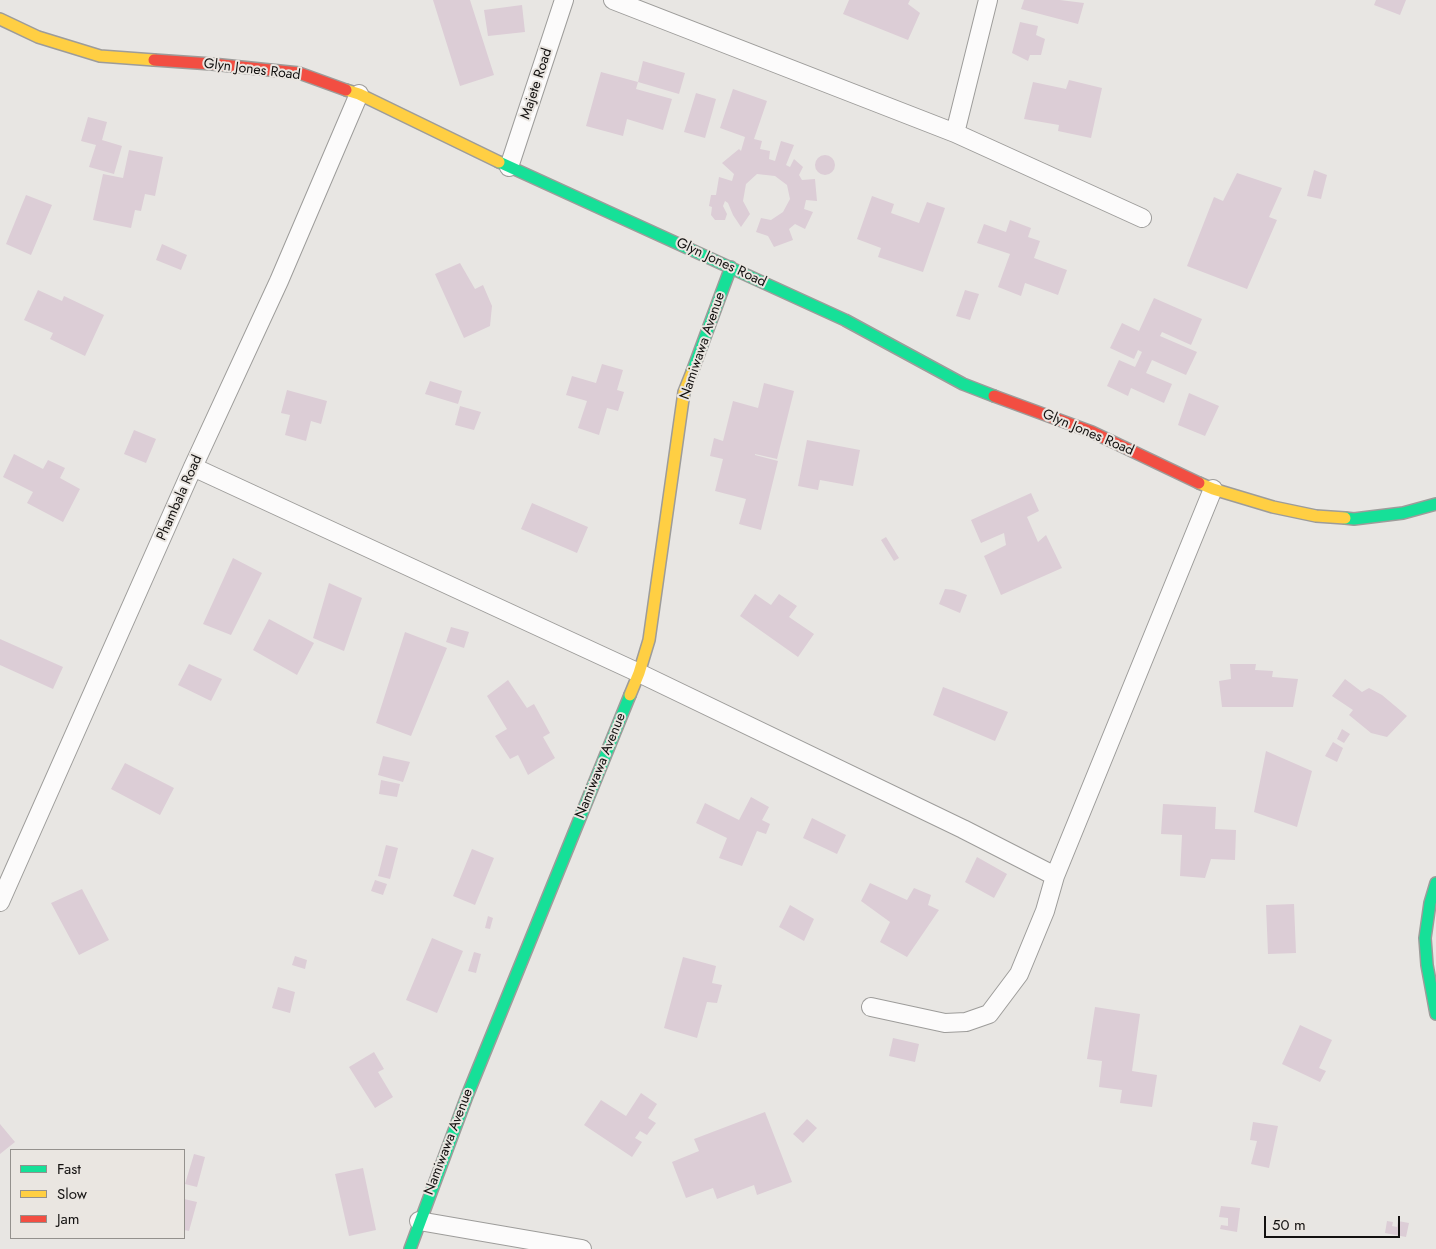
<!DOCTYPE html>
<style>
body{margin:0}
#map{position:relative;width:1436px;height:1249px;overflow:hidden;background:#e8e6e3;font-family:Jost,sans-serif}
canvas{display:block}
.legend{position:absolute;left:10px;top:1149px;width:175px;height:90px;box-sizing:border-box;background:#eae6e1;border:1px solid #94918d;margin:0;padding:6px 9px;list-style:none;font-size:15px;color:#131110}
.legend li{display:flex;align-items:center;gap:10px;height:25px}
.legend b{width:25px;border:1px solid #94918d}
.scale{position:absolute;left:1264px;top:1216px;width:136px;height:22px;box-sizing:border-box;border:2px solid #131110;border-top:0;padding-left:6px;font-size:15px;line-height:18px;white-space:nowrap;color:#131110;-webkit-text-stroke:4px #eae6e1;paint-order:stroke}
</style>
<div id="map">
<canvas width="1436" height="1249"></canvas>
<ul class="legend">
<li><b style="height:6px;background:#16e098"></b>Fast</li>
<li><b style="height:6px;background:#ffcf43"></b>Slow</li>
<li><b style="height:6px;background:#f24e42"></b>Jam</li>
</ul>
<div class="scale">50 m</div>
</div>
<script>
const g = document.querySelector('canvas').getContext('2d');
g.lineJoin = 'round';
function fill(path, color) { g.fillStyle = color; g.fill(path, 'evenodd'); }
const poly = rows => new Path2D(rows.map(r => 'M' + r).join(''));
function trace(path, color, width, dash) { g.strokeStyle = color; g.lineWidth = width; g.lineCap = dash ? 'butt' : 'round'; g.setLineDash(dash || []); g.stroke(path); }
function drawText(font, color, halo, rows, align = 'center') {
  g.font = font + ' Jost,sans-serif'; g.lineWidth = 4; g.setLineDash([]); g.textBaseline = 'middle'; g.strokeStyle = halo; g.fillStyle = color; for (const [text, x, y, turn = 0] of rows) {
    g.save(); g.translate(x, y); g.rotate((+turn || 0) * Math.PI / 180); g.textAlign = isNaN(turn) ? turn : align; if (halo) g.strokeText(text, 0, 0); g.fillText(text, 0, 0); g.restore();
  }
}
fill(poly([
 [433,0,470,0,494,75,460,86],
 [849,0,910,0,908,4,920,13,908,40,843,14],
 [1024,0,1060,0,1084,3,1078,24,1021,9],
 [1376,0,1406,0,1400,15,1374,5],
 [522,5,525,32,488,36,484,10],
 [1020,22,1038,26,1036,35,1045,39,1041,55,1030,55,1028,61,1012,53],
 [643,61,685,73,679,94,638,82],
 [601,72,638,82,636,89,672,99,663,130,627,119,623,136,586,126],
 [1069,80,1102,88,1091,138,1058,131,1059,125,1024,119,1033,82,1066,89],
 [733,89,767,101,754,139,762,141,760,149,770,151,769,159,775,161,781,141,794,145,786,165,790,167,794,159,803,167,799,175,802,180,815,179,817,201,806,200,804,209,813,212,805,229,795,224,789,229,793,240,774,247,768,236,756,232,761,218,771,220,783,212,790,199,787,185,775,176,757,174,746,184,743,201,750,214,741,227,733,215,728,203,725,201,723,206,727,214,725,220,715,220,711,215,712,207,709,206,711,195,716,195,719,177,732,181,734,174,722,163,739,149,741,151,745,137,720,128],
 [696,93,716,99,705,138,684,132],
 [88,117,107,122,102,140,122,146,114,174,89,167,96,145,81,141],
 [129,150,163,157,155,196,145,194,141,211,135,210,131,228,93,220,103,174,123,178],
 '815 165a10 10 0 1 1 20 0a10 10 0 1 1-20 0Z',
 [1314,170,1327,175,1321,199,1307,196],
 [1237,173,1282,188,1269,217,1277,220,1247,289,1187,266,1214,197,1223,201],
 [26,195,52,205,31,255,6,244],
 [872,196,894,204,891,213,919,223,927,202,945,208,923,272,878,257,881,248,857,239],
 [1010,220,1031,228,1028,237,1040,241,1034,258,1067,270,1058,295,1025,283,1021,296,998,287,1010,254,977,243,984,224,1006,232],
 [162,244,187,255,181,270,156,260],
 [460,263,475,289,483,285,492,306,490,326,464,338,435,274],
 [38,290,62,301,64,296,104,315,85,356,50,339,53,333,24,320],
 [965,290,979,294,970,320,956,316],
 [1154,298,1202,319,1191,345,1162,332,1160,336,1197,352,1186,375,1152,360,1146,373,1172,384,1164,403,1131,388,1128,396,1107,386,1119,360,1135,367,1142,352,1138,350,1134,359,1110,348,1122,323,1139,331],
 [602,364,623,370,617,390,624,392,618,411,607,408,599,435,578,428,587,401,566,395,572,376,596,383],
 [430,381,462,391,458,404,425,394],
 [764,383,794,391,777,459,755,454,755,455,778,461,761,530,739,524,746,499,715,491,723,459,710,456,714,438,723,441,733,401,758,408],
 [287,390,327,401,321,424,311,421,306,441,285,435,290,415,281,413],
 [1189,393,1219,406,1205,436,1178,425],
 [460,406,481,412,474,430,455,425],
 [134,430,156,439,146,463,124,454],
 [807,440,860,450,853,486,820,480,818,490,798,486],
 [14,454,43,469,48,460,65,468,60,478,80,489,63,522,27,503,33,492,3,477],
 [1031,493,1039,511,1027,517,1038,542,1046,535,1062,568,1001,595,984,556,1006,545,1004,533,981,543,971,520],
 [532,503,588,527,577,553,521,529],
 [886,537,899,558,894,561,881,540],
 [233,558,262,573,231,635,203,624],
 [329,583,362,598,344,651,313,638],
 [945,589,954,590,967,595,960,613,939,604],
 [755,594,771,605,779,594,797,606,789,617,814,634,798,657,740,616],
 [269,619,314,643,297,675,253,650],
 [451,627,469,632,464,648,446,642],
 [405,632,447,648,411,736,376,723],
 [0,639,63,667,53,689,0,665],
 [189,664,222,679,211,701,178,685],
 [1230,664,1256,664,1255,670,1273,671,1272,677,1298,679,1293,707,1222,707,1219,681,1231,679],
 [1345,679,1362,692,1369,688,1382,695,1407,716,1387,737,1371,733,1349,715,1353,710,1332,696],
 [508,680,527,708,534,704,550,733,543,737,555,758,528,775,518,755,510,759,495,736,507,729,487,696],
 [943,687,1008,712,995,741,933,715],
 [1342,729,1350,734,1344,743,1337,739],
 [1333,742,1343,748,1337,762,1325,756],
 [1266,751,1312,771,1297,827,1254,812],
 [383,756,410,762,403,782,378,775],
 [125,763,174,788,160,815,111,789],
 [381,780,400,784,397,797,379,794],
 [751,797,769,807,762,820,770,824,766,834,757,831,742,866,719,858,727,838,696,823,705,803,739,820],
 [1163,804,1216,807,1215,829,1236,830,1235,860,1211,859,1205,878,1180,876,1182,835,1161,834],
 [812,818,846,835,837,854,803,838],
 [386,845,398,848,390,879,378,876],
 [472,849,494,858,475,905,453,896],
 [977,857,1007,874,994,898,965,882],
 [375,880,387,884,383,895,371,891],
 [870,883,907,900,914,888,931,895,928,905,939,910,907,957,880,942,890,922,861,901],
 [82,889,109,940,79,955,51,903],
 [1294,904,1296,953,1268,954,1266,905],
 [790,905,814,919,804,941,779,927],
 [488,916,493,918,490,929,485,928],
 [432,938,463,951,437,1013,406,1000],
 [474,952,481,954,476,973,468,971],
 [295,956,307,960,305,969,292,965],
 [683,957,716,966,712,983,722,985,717,1003,707,1002,697,1038,664,1028],
 [278,987,295,992,290,1013,272,1008],
 [1095,1007,1140,1014,1132,1071,1157,1075,1152,1107,1120,1103,1122,1090,1099,1087,1102,1061,1087,1059],
 [1300,1025,1332,1040,1319,1068,1326,1071,1320,1082,1282,1064],
 [893,1038,919,1044,915,1062,889,1056],
 [374,1052,384,1069,378,1072,393,1097,375,1108,349,1067],
 [641,1093,657,1104,648,1118,656,1123,647,1135,640,1131,635,1138,642,1142,632,1157,584,1125,601,1100,626,1116],
 [765,1112,792,1182,757,1195,754,1185,717,1199,713,1188,686,1198,672,1162,699,1151,694,1139],
 [807,1119,817,1128,803,1143,793,1134],
 [1253,1122,1278,1126,1269,1168,1251,1164,1257,1141,1250,1140],
 [0,1124,15,1142,0,1154],
 [194,1154,205,1157,197,1187,185,1184],
 [363,1168,376,1230,349,1236,335,1174],
 [184,1199,197,1202,189,1231,184,1230],
 [1221,1206,1240,1208,1237,1232,1220,1229,1221,1225,1228,1226,1228,1218,1219,1217],
 [1387,1221,1393,1222,1392,1226,1397,1227,1398,1221,1409,1223,1406,1237,1385,1233]
]), '#dccdd6');
const street = poly([
 [613,0,955,133,1142,218],
 [955,133,988,0],
 [509,167,564,0],
 [193,467,639,673,963,829,1055,876],
 [0,902,193,467,279,281,359,94],
 [871,1007,945,1023,966,1022,989,1014,1019,974,1045,911,1055,876,1213,489],
 [419,1221,582,1249]
]);
const fast = poly([
 [499,162,845,320,963,384,994,396],
 [692,372,731,267],
 [1345,518,1354,519,1403,513,1436,504],
 [1436,883,1430,903,1425,938,1427,965,1436,1014],
 [410,1249,467,1096,630,695]
]);
const slow = poly([
 [0,19,38,37,100,56,154,60],
 [346,90,359,94,499,162],
 [1199,483,1213,489,1273,507,1316,516,1345,518],
 [630,695,639,673,649,640,684,392,692,372]
]);
const jam = poly([
 [154,60,212,64,299,73,346,90],
 [994,396,1092,432,1199,483]
]);
trace(street, '#9d9c9a', 20);
trace(fast, '#9d9c9a', 14);
trace(slow, '#9d9c9a', 14);
trace(jam, '#9d9c9a', 14);
trace(street, '#fcfbfb', 18);
trace(fast, '#16e098', 11);
trace(slow, '#ffcf43', 11);
trace(jam, '#f24e42', 11);
drawText('14px', '#131110', '#eae6e1', [
 ["Glyn Jones Road",252,70,7],
 ["Majete Road",537,84,-72],
 ["Glyn Jones Road",721,263,25],
 ["Namiwawa Avenue",703,346,-71],
 ["Glyn Jones Road",1088,433,23],
 ["Phambala Road",180,498,-66],
 ["Namiwawa Avenue",601,766,-68],
 ["Namiwawa Avenue",449,1142,-69]
]);
</script>
